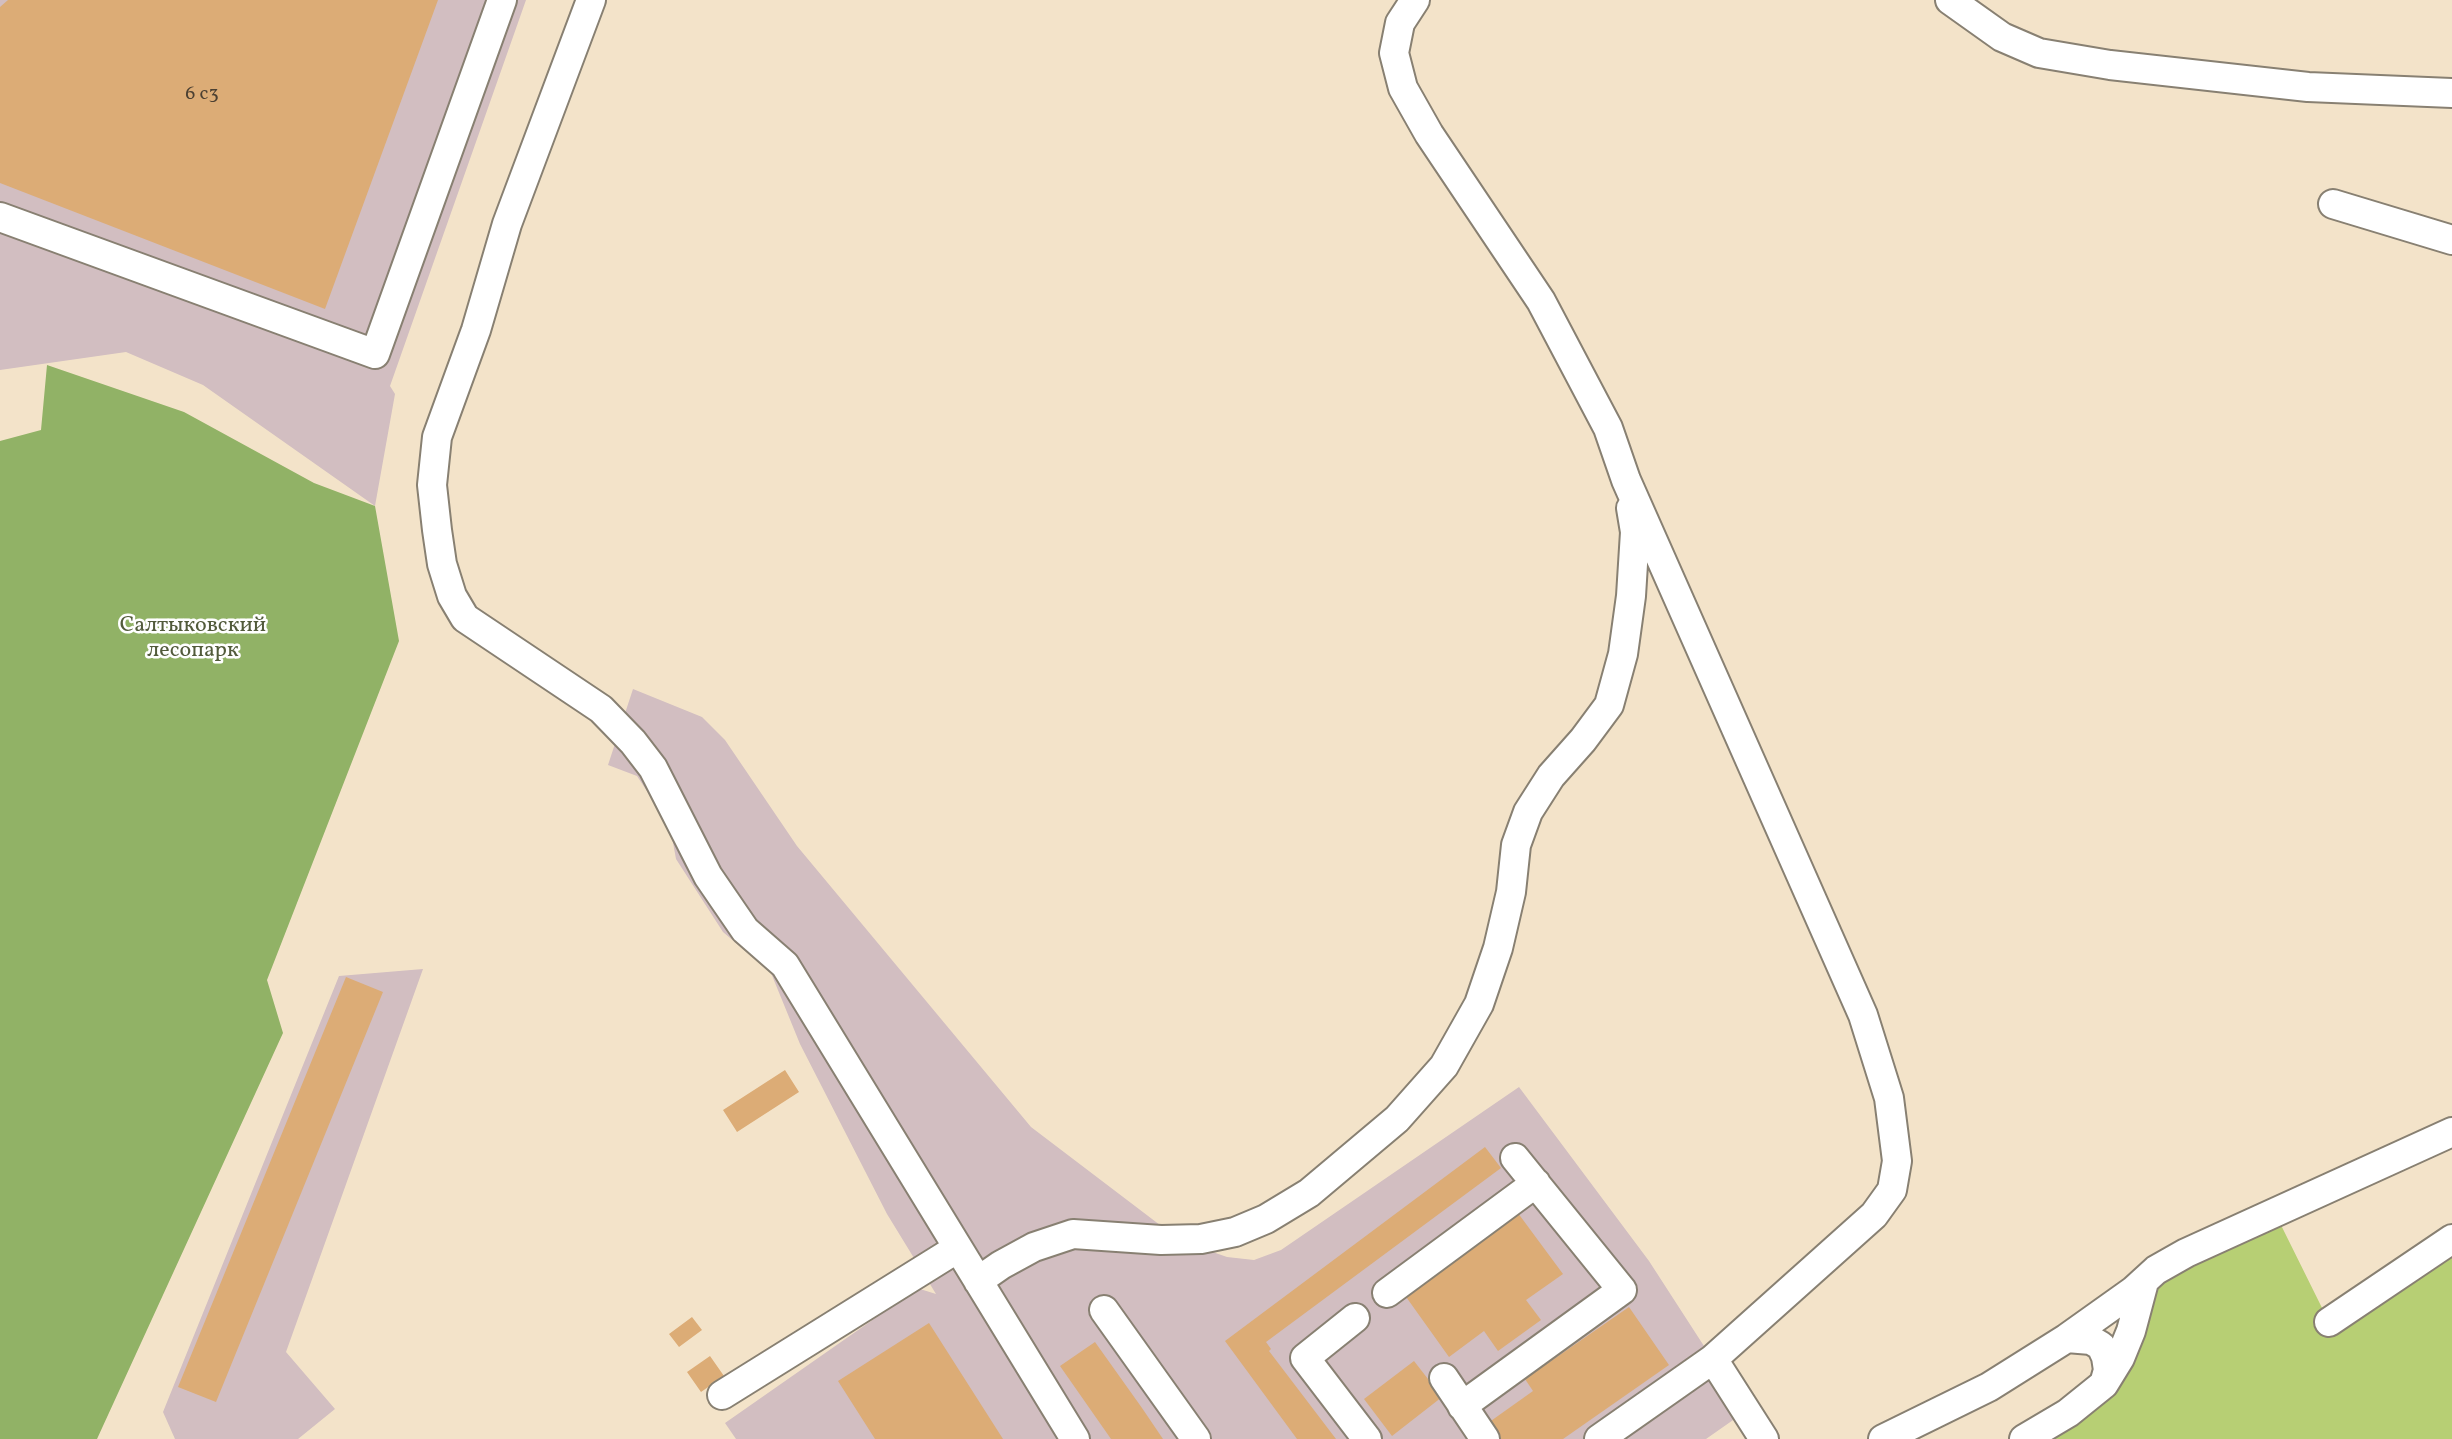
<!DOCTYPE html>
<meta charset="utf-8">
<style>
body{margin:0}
canvas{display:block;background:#f3e3c9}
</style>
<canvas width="2452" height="1439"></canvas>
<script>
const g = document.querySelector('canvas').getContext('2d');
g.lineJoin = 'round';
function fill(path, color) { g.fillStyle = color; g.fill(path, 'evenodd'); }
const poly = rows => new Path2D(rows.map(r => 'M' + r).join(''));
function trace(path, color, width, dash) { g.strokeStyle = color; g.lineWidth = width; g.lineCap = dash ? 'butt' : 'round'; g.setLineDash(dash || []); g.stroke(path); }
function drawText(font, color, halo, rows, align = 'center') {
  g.font = font + ' Vollkorn,serif'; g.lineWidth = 5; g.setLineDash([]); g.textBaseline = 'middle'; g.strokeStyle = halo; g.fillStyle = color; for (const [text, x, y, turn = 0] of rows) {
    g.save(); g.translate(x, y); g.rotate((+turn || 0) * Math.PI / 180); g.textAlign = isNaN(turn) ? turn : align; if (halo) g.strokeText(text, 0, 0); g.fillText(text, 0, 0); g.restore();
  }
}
fill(poly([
 [0,0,526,0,390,386,395,394,375,506,203,385,126,352,0,370],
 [633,689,702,717,725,740,797,846,1031,1127,1181,1241,1227,1257,1254,1260,1281,1250,1519,1087,1649,1261,1746,1411,1706,1439,736,1439,725,1423,914,1291,920,1289,936,1294,887,1214,800,1044,771,973,723,932,676,859,670,826,637,776,608,765],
 [423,969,286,1352,335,1409,298,1439,175,1439,163,1412,339,976]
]), '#d2bec1');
fill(poly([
 [2276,1215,2329,1322,2452,1239,2452,1439,2024,1439,2095,1394,2144,1282]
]), '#b7cf74');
fill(poly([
 [47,365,184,412,314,483,375,506,399,641,267,980,283,1033,97,1439,0,1439,0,441,41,430]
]), '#91b266');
fill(poly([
 [8,0,438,0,325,309,0,183,0,7],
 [346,977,383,992,216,1402,178,1387],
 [785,1070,799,1092,737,1132,723,1110],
 [1485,1147,1501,1168,1266,1342,1271,1349,1269,1351,1336,1439,1297,1439,1225,1341],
 [1512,1205,1563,1274,1526,1300,1541,1320,1498,1351,1484,1331,1449,1357,1399,1287],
 [1629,1307,1669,1365,1563,1439,1499,1439,1488,1423,1533,1391,1525,1379],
 [692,1317,702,1330,679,1347,669,1334],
 [929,1323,1003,1439,875,1439,838,1381],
 [1095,1342,1142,1408,1163,1439,1111,1439,1060,1366],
 [710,1356,724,1376,701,1392,687,1372],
 [1414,1361,1442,1397,1392,1436,1364,1399]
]), '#dcac76');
const minor = poly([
 [591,0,507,224,476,330,437,437,432,485,437,530,442,564,452,596,465,618,601,709,633,742,653,768,708,876,745,930,785,965,1075,1439],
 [1415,0,1400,23,1394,53,1403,88,1429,134,1541,301,1608,428,1626,480,1863,1015,1889,1098,1897,1161,1892,1190,1874,1215,1713,1359,1764,1439],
 [1950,0,2002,37,2039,53,2110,65,2308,87,2452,93],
 [2333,204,2452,240],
 [0,217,375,354,502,0],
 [978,1281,1001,1265,1034,1247,1073,1234,1161,1240,1201,1239,1235,1232,1266,1219,1309,1193,1397,1119,1444,1066,1479,1004,1498,948,1511,892,1516,845,1528,812,1551,776,1583,740,1609,705,1623,654,1631,596,1635,532,1631,508],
 [1387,1293,1536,1183],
 [1104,1310,1196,1439],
 [1355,1318,1305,1358,1367,1439],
 [2329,1322,2452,1239],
 [2067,1338,2091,1340,2101,1346,2106,1357,2108,1370,2104,1384],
 [1444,1378,1485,1439],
 [722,1395,958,1248],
 [1462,1406,1622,1290,1515,1158],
 [1599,1439,1713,1359],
 [1883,1439,1989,1387,2067,1338,2133,1291,2156,1270,2186,1253,2452,1132],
 [2024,1439,2068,1413,2104,1384,2120,1358,2131,1331,2144,1282]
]);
trace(minor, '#888072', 32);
trace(minor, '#fff', 28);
drawText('20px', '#4c4032', null, [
 ["6 с3",202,95]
]);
drawText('22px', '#525b3b', '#fff', [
 ["Салтыковский",193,627],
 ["лесопарк",193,652]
]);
</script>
